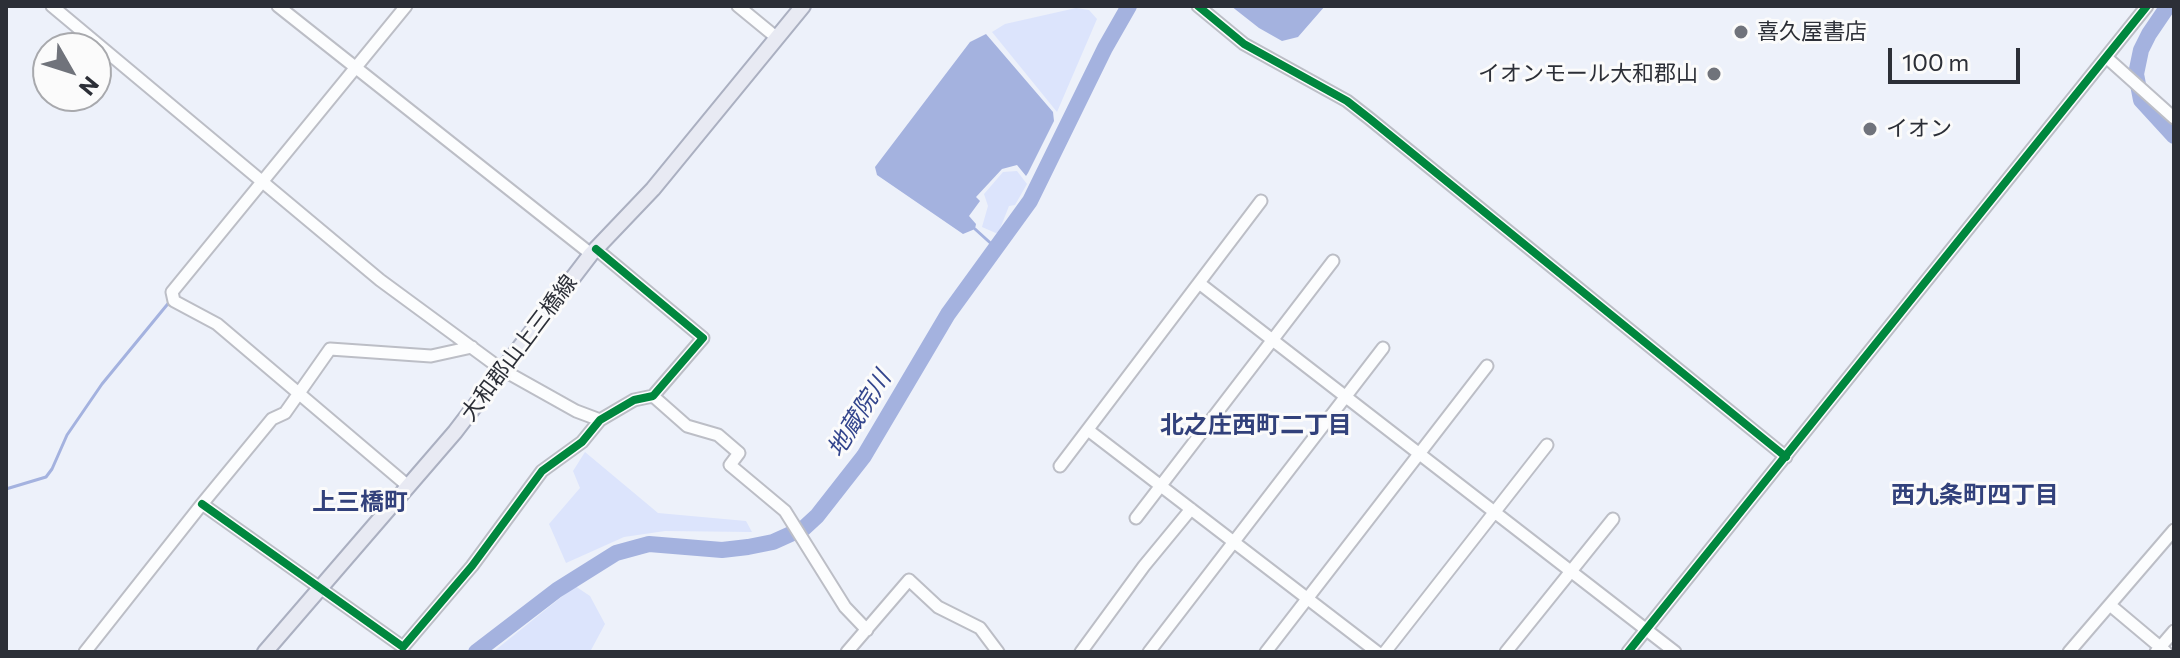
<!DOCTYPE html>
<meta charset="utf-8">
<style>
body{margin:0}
#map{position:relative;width:2180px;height:658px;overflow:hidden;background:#edf1fa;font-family:Commissioner,sans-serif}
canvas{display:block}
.frame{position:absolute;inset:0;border:8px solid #2c2f37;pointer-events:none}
.north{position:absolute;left:32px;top:32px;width:80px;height:80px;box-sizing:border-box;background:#fbfbfb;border:2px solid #a8a9ad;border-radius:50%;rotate:129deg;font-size:22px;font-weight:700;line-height:32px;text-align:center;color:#2c2f37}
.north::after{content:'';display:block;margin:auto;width:28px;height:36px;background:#70737b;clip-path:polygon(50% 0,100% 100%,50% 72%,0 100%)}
.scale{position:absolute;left:1888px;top:48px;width:132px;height:36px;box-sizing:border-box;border:4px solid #2c2f37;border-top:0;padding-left:10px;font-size:24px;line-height:28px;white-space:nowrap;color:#2c2f37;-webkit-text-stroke:6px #fbfbfb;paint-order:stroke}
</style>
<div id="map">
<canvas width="2180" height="658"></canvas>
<div class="frame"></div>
<div class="north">N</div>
<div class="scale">100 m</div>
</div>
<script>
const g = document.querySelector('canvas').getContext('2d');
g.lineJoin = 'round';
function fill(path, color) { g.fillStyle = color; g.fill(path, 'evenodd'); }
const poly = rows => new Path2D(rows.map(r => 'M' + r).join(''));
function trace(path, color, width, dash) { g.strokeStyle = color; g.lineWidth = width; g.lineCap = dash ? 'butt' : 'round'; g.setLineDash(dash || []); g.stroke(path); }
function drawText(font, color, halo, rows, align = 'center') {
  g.font = font + ' Commissioner,"Noto Sans JP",sans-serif'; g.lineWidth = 6; g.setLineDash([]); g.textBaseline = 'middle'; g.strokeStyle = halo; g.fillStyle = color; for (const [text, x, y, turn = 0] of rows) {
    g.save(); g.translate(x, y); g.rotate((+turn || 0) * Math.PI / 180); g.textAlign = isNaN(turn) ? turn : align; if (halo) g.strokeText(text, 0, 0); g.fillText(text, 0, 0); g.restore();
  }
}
fill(poly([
 [1076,8,1089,10,1097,19,1057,112,992,32,1005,24],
 [1017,171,1027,184,1015,205,1009,206,998,234,982,227,988,206,984,194,1003,172],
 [585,452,658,513,746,521,752,532,665,531,624,537,566,563,549,524,580,488,573,471],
 [575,586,590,596,605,624,590,652,493,652]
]), '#dce4fc');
fill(poly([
 [1231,6,1325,6,1298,37,1282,41,1259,28],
 [986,34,1053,112,1054,121,1028,173,1026,176,1017,165,1002,169,976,197,980,201,969,216,976,224,975,229,963,234,877,175,875,167,970,42]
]), '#a4b2df');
trace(poly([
 [975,229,997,249],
 [6,489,46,477,52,469,67,435,102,384,171,300]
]), '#a4b2df', 3);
trace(poly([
 [2168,6,2149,34,2141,50,2136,74,2141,100,2174,136],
 [476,652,557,590,616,553,649,544,722,550,748,547,773,542,804,528,817,516,864,456,948,314,1030,201,1105,48,1129,6]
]), '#a4b2df', 16);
const minor = poly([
 [52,6,380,280,501,369,576,411,600,420],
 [278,6,591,254],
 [406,6,172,292,174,301,217,324,408,486],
 [738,6,777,38],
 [1198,6,1244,44,1347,101,1370,119,1786,457],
 [2106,57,2174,118],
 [1199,283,1675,652],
 [653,396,687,426,718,435,739,453,730,465,785,511,845,607,867,630],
 [1088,430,1377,652],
 [1060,466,1261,201],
 [202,504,403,647,472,566,542,471,582,442,600,420,634,400,653,396,703,338,596,249],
 [1136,518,1333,261],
 [2110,605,2166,652],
 [85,652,202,504,272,419,285,413,330,349,431,356,472,347],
 [847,652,909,580,938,607,980,628,998,652],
 [1081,652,1144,566,1191,509],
 [1149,652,1383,348],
 [1266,652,1487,366],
 [1385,652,1547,445],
 [1506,652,1613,519],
 [1628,652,2147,6],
 [2069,652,2174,530],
 [2156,652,2174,631]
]);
const major = poly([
 [265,652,455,432,591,254,653,189,803,6]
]);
trace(minor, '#bcbec6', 15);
trace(major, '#abb0c1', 18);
trace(minor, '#fcfdfe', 11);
trace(major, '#e8eaf3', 14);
trace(poly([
 [1198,6,1244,44,1347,101,1370,119,1786,457],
 [202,504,403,647,472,566,542,471,582,442,600,420,634,400,653,396,703,338,596,249],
 [1628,652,2147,6]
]), '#00873e', 8);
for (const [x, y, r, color] of [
 [1741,32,8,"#70737b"],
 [1714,74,8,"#70737b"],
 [1870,129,8,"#70737b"]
]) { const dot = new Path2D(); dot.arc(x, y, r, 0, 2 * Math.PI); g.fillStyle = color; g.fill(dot); trace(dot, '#fbfbfb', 3); }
drawText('22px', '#2c2f37', '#fbfbfb', [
 ["喜久屋書店",1757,32],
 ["イオンモール大和郡山",1698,74,"right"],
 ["イオン",1886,129]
], 'left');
drawText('22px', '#2c2f37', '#fbfbfb', [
 ["大和郡山上三橋線",519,348,-53]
]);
drawText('italic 24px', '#33458d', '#fbfbfb', [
 ["地蔵院川",859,414,-58]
]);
drawText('bold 24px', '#32417b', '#fbfbfb', [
 ["北之庄西町二丁目",1256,425],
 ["西九条町四丁目",1975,495],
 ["上三橋町",360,502]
]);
</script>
